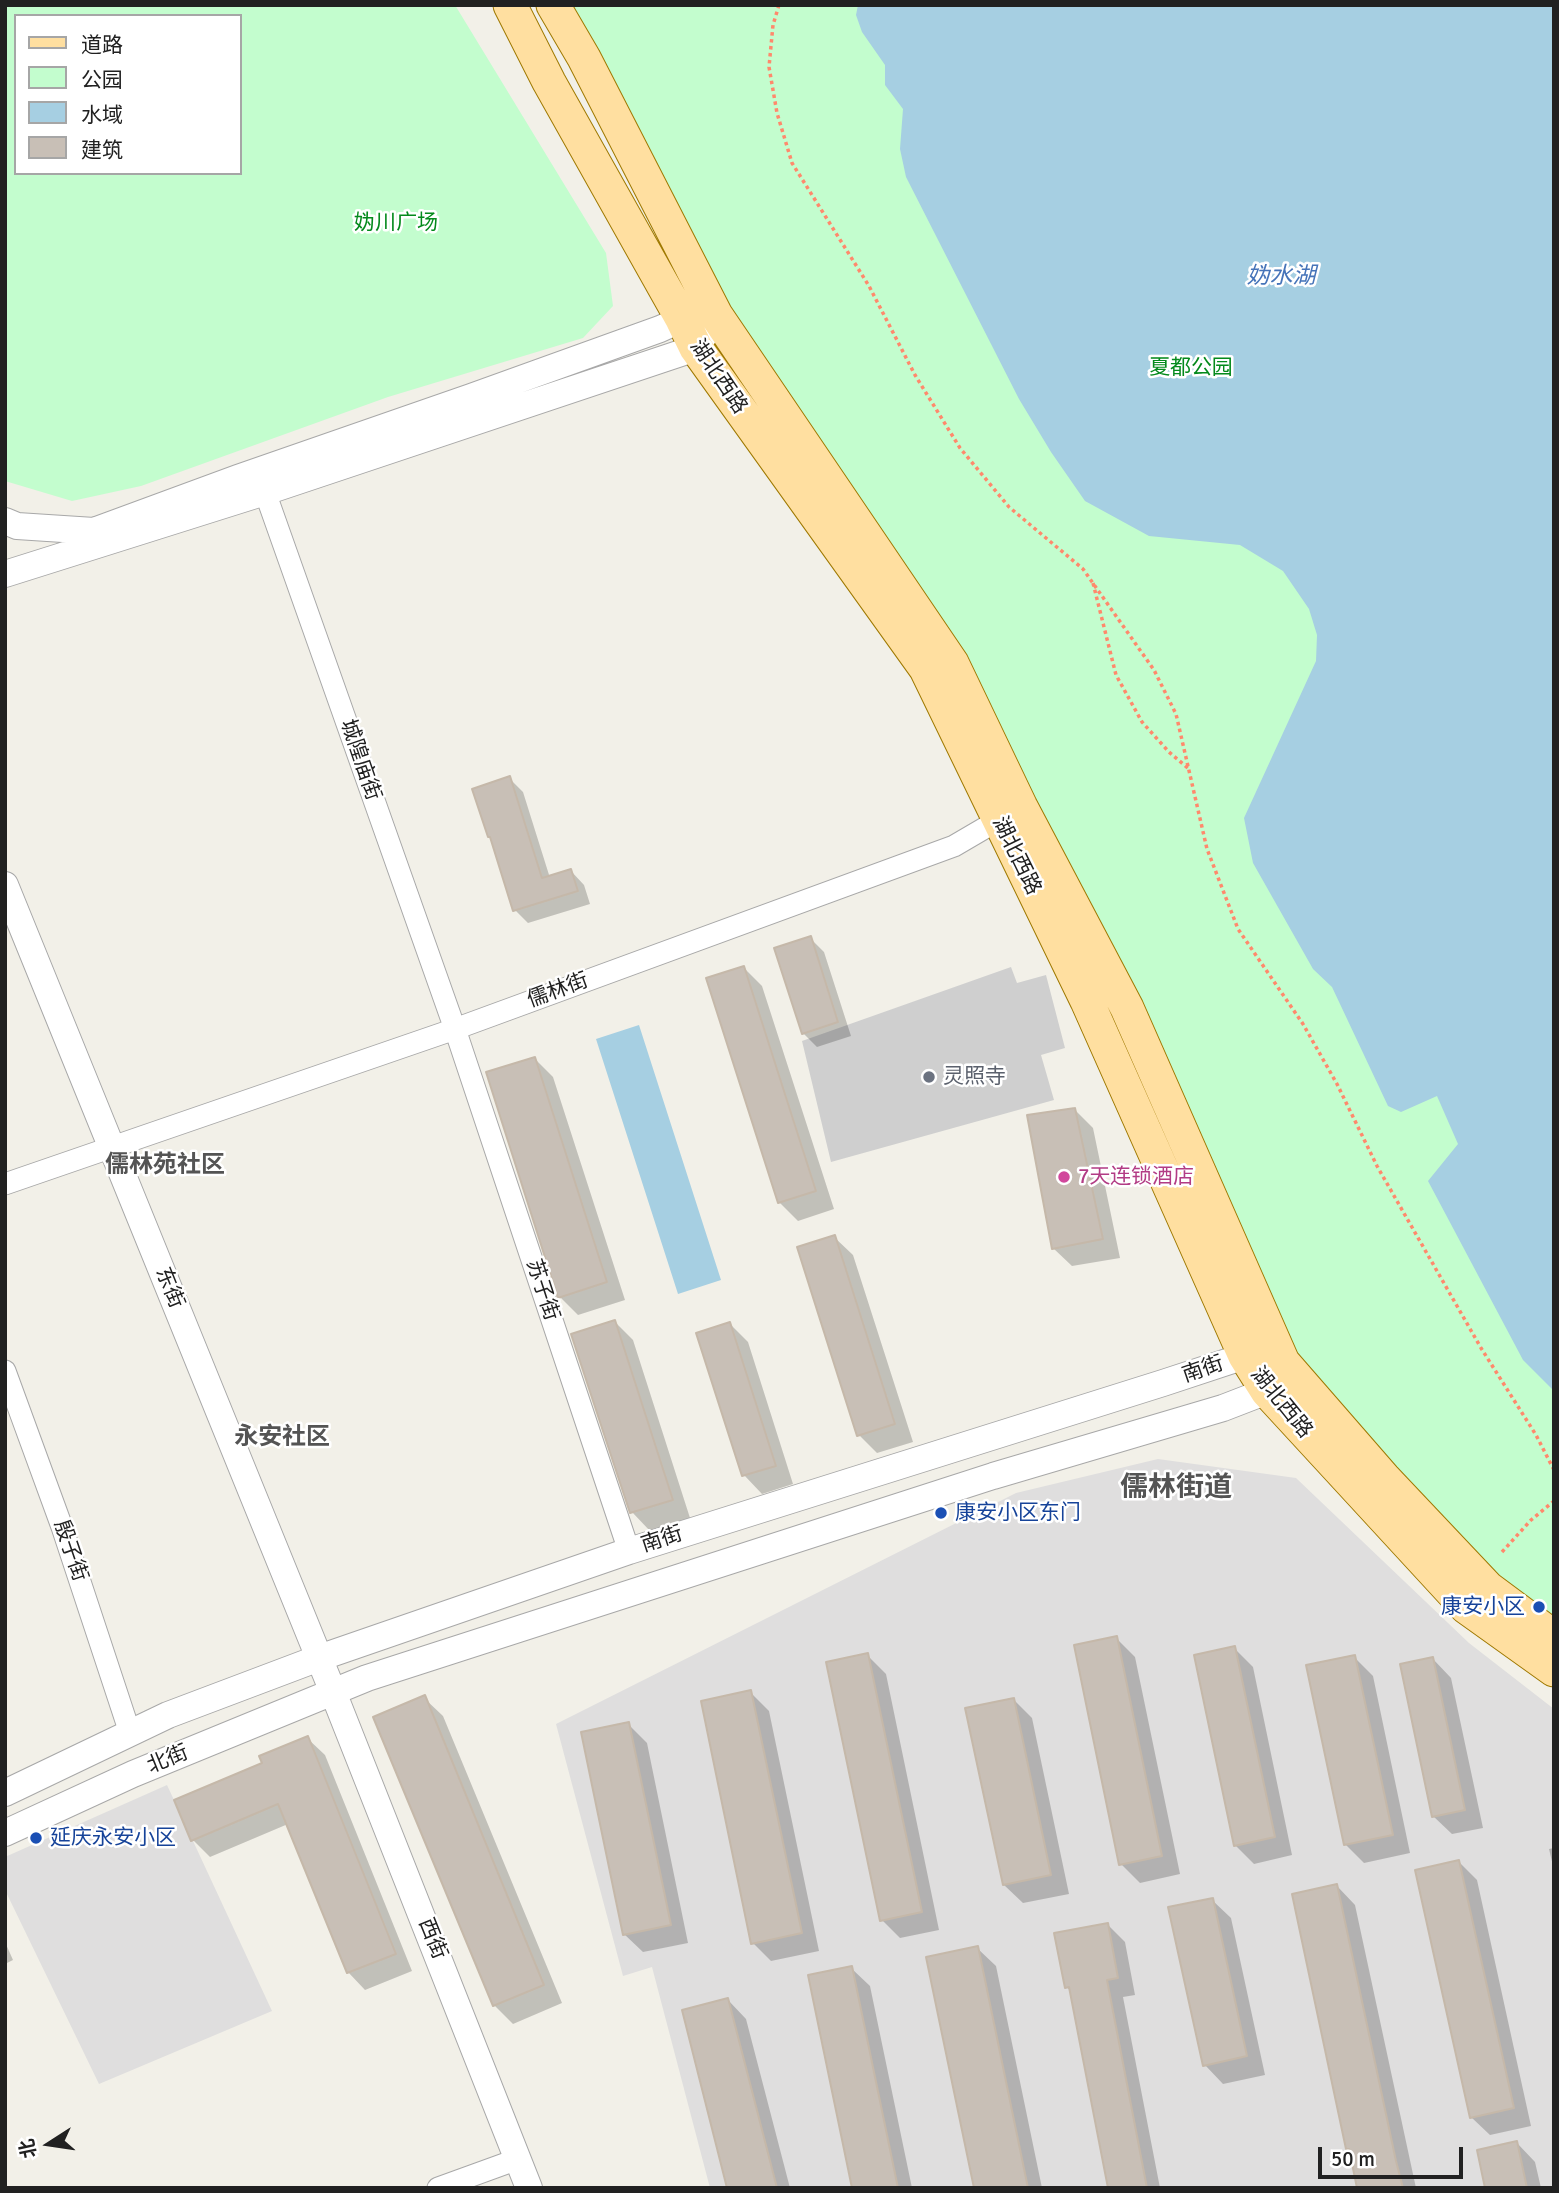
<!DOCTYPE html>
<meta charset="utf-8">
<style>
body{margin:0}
#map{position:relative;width:1559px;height:2193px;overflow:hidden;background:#f2f0e8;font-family:Signika,"Noto Sans SC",sans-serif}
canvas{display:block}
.frame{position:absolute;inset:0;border:7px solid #212121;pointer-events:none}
.legend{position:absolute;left:14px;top:14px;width:228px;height:161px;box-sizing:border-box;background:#fff;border:2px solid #a6a6a6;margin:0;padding:9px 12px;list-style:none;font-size:21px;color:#212121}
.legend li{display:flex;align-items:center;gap:14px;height:35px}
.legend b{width:35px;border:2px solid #a6a6a6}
.north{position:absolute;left:14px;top:2109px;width:70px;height:70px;-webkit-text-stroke:5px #fff;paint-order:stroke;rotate:258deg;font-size:19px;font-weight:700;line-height:28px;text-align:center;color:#212121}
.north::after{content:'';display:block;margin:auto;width:24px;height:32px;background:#212121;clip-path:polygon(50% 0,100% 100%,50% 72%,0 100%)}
.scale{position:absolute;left:1318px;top:2147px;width:145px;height:32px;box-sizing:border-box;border:4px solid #212121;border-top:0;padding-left:9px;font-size:21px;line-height:24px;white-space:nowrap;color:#212121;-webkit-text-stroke:5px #fff;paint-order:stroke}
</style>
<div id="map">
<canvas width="1559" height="2193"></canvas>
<div class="frame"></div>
<ul class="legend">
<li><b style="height:9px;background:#ffdfa0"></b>道路</li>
<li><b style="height:19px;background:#c3fdce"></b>公园</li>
<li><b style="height:19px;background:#a6cfe2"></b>水域</li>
<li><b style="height:19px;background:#c8bfb6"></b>建筑</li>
</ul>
<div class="north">北</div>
<div class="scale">50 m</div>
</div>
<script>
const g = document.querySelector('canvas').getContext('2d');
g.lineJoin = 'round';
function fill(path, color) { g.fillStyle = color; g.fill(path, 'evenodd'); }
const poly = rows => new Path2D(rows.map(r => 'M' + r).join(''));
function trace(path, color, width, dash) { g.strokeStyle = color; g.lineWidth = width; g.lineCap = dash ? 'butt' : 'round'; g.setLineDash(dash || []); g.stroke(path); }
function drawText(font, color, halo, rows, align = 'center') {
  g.font = font + ' Signika,"Noto Sans SC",sans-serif'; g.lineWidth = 5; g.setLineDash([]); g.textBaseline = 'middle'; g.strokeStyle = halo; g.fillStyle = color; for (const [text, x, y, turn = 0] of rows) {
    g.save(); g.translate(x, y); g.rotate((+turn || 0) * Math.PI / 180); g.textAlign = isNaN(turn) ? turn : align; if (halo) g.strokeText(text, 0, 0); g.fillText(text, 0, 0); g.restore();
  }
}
fill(poly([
 [1158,1459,1296,1478,1469,1643,1554,1709,1554,2188,710,2188,652,1967,623,1976,556,1724,1016,1493],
 [167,1785,272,2011,99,2084,5,1890,5,1857]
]), '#dfdede');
fill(poly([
 [1011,967,1017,983,1046,975,1065,1048,1041,1055,1054,1100,831,1162,802,1041]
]), '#cfcfcf');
fill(poly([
 [5,5,455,5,606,253,613,306,583,338,388,397,141,486,72,501,5,481],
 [16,16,240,16,240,173,16,173],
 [553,5,1554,5,1554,1616,1500,1576,1387,1472,1283,1362,1127,1008,716,315]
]), '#c3fdce');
fill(poly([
 [858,5,1554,5,1554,1391,1523,1360,1428,1181,1458,1144,1437,1096,1401,1112,1388,1106,1332,987,1313,969,1253,863,1244,818,1316,661,1317,635,1309,609,1283,571,1240,545,1149,536,1085,501,1051,452,1019,399,906,177,900,149,903,109,885,85,885,65,862,32,856,15],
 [639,1025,721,1280,678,1294,596,1039]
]), '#a6cfe2');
fill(poly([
 [509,778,523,792,550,878,571,871,584,885,590,904,528,923,515,910,493,840,489,836],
 [810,938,824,952,851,1036,817,1047,803,1033],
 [744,968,762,986,834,1209,798,1221,779,1202],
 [535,1059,553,1077,625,1300,578,1315,560,1297],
 [1075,1110,1093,1128,1120,1258,1072,1266,1053,1248],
 [834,1237,853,1255,913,1442,877,1453,859,1435],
 [615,1322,633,1340,690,1518,650,1531,632,1512],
 [730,1324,748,1342,793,1484,762,1494,744,1475],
 [1116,1638,1135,1657,1180,1874,1140,1883,1121,1864],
 [1234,1648,1253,1667,1292,1855,1254,1864,1235,1845],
 [867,1655,886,1674,939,1930,900,1938,882,1920],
 [1354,1657,1373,1676,1410,1853,1364,1863,1345,1844],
 [1433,1659,1451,1678,1483,1828,1452,1834,1433,1816],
 [750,1692,769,1711,819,1951,771,1961,753,1943],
 [424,1698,443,1716,562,2003,513,2024,494,2005],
 [1014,1700,1032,1718,1069,1894,1023,1903,1004,1885],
 [628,1724,647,1743,688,1943,643,1952,624,1934],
 [307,1738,325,1755,412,1971,365,1990,348,1972,288,1824,210,1857,193,1840,264,1764],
 [1554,1848,1554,1870,1549,1849],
 [1459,1862,1477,1880,1531,2126,1490,2135,1471,2117],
 [1337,1886,1355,1905,1416,2188,1359,2188,1351,2152,1348,2149],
 [1212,1900,1231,1918,1265,2075,1223,2084,1205,2065],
 [1107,1924,1125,1942,1135,1995,1123,1997,1160,2188,1110,2188,1072,1993,1067,1987],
 [5,1942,13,1960,5,1964],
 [977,1948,996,1966,1042,2188,976,2188],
 [851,1968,870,1986,912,2188,854,2188],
 [728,2000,746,2019,790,2188,729,2188],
 [1517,2143,1535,2162,1541,2188,1487,2188]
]), '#0003');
const building = poly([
 [510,776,542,878,571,869,578,891,513,911,490,837,488,837,472,789,510,776],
 [811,936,838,1022,802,1034,774,948,811,936],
 [744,966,816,1191,778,1203,706,978,744,966],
 [535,1057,607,1282,558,1298,486,1072,535,1057],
 [1075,1108,1103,1239,1052,1249,1027,1115,1075,1108],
 [835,1235,895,1424,857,1436,797,1247,835,1235],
 [615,1320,673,1500,630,1513,571,1334,615,1320],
 [730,1322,776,1466,742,1476,696,1333,730,1322],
 [1117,1636,1162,1856,1119,1865,1074,1645,1117,1636],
 [1235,1646,1275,1837,1234,1846,1194,1655,1235,1646],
 [868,1653,922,1912,880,1921,826,1662,868,1653],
 [1355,1655,1393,1835,1344,1845,1306,1665,1355,1655],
 [1433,1657,1465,1810,1432,1817,1400,1664,1433,1657],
 [751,1690,802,1933,751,1944,701,1701,751,1690],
 [425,1695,544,1985,493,2006,373,1717,425,1695],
 [1014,1698,1051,1875,1003,1885,965,1708,1014,1698],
 [629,1722,671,1925,623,1935,581,1732,629,1722],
 [308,1736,396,1954,347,1973,278,1804,191,1841,174,1800,262,1763,259,1756,308,1736],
 [1459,1860,1514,2108,1470,2118,1415,1870,1459,1860],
 [1337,1884,1396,2161,1403,2188,1357,2188,1349,2149,1346,2149,1292,1894,1337,1884],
 [1213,1898,1247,2056,1203,2066,1168,1907,1213,1898],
 [1108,1923,1118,1978,1107,1980,1147,2188,1108,2188,1069,1987,1065,1988,1054,1933,1108,1923],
 [978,1946,1028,2188,974,2188,926,1957,978,1946],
 [852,1966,898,2188,852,2188,808,1975,852,1966],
 [728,1998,777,2188,727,2188,682,2010,728,1998],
 [1517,2141,1527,2188,1485,2188,1477,2150,1517,2141]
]);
fill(building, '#c8bfb6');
trace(building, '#c5b8a9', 2);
const minor = poly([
 [265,492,455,1029,629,1551],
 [5,1184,455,1029,954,846,1007,815],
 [5,1371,62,1527,130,1733],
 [438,2188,518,2159]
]);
const tertiary = poly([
 [5,521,17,526,94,531,238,478,471,397,660,329,682,319,700,317],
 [5,574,265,492,696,348,705,334],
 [5,885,333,1692,529,2188],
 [5,1793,168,1715,319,1658,629,1551,1163,1383,1245,1356,1283,1362,1267,1391,1223,1408,993,1476,367,1678,133,1774,5,1833]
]);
const primary = poly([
 [510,5,549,82,682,319,696,348,926,669,1087,1001,1245,1356,1267,1391,1466,1607,1554,1670],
 [553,5,584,58,716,315,952,663,1021,807,1127,1008,1283,1362,1384,1478,1488,1588,1554,1637]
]);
trace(minor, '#a8a8a8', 23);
trace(tertiary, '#a8a8a8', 28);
trace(primary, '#9f7900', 35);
trace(poly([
 [779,5,773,25,769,67,777,113,792,163,869,286,915,375,960,448,1009,507,1083,569,1154,670,1176,714,1207,849,1238,929,1303,1024,1337,1084,1377,1166,1481,1348,1536,1435,1554,1470],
 [1093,583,1116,675,1142,722,1169,752,1190,770],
 [1502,1552,1531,1520,1554,1501]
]), '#ff896c', 3.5, [3.5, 3.5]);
trace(minor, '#fff', 21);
trace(tertiary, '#fff', 26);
trace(primary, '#ffdfa0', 33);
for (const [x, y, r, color] of [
 [929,1077,7,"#6b7280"],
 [1064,1177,7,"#d1479c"],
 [941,1513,7,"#1a4fb4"],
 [1539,1607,7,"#1a4fb4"],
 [36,1838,7,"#1a4fb4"]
]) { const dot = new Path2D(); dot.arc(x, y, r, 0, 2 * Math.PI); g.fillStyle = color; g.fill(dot); trace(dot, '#fff', 2.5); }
drawText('21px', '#048a1c', '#fff', [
 ["妫川广场",396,223],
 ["夏都公园",1191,368]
]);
drawText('21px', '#212121', '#fff', [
 ["湖北西路",718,377,56],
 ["城隍庙街",360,760,71],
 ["湖北西路",1016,856,64],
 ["儒林街",558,991,-20],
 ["东街",169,1288,68],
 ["苏子街",542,1290,72],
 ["南街",1203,1370,-19],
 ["湖北西路",1281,1403,51],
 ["南街",662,1540,-18],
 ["殷子街",70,1551,71],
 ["北街",168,1760,-22],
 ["西街",432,1939,68]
]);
drawText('21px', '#5b616d', '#fff', [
 ["灵照寺",943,1077]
], 'left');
drawText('21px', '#b23c85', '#fff', [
 ["7天连锁酒店",1078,1177]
], 'left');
drawText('21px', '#164399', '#fff', [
 ["康安小区东门",955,1513],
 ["康安小区",1525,1607,"right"],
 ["延庆永安小区",50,1838]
], 'left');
drawText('italic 23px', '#4674b9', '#fff', [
 ["妫水湖",1281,277]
]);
drawText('bold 24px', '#545454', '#fff', [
 ["儒林苑社区",165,1166],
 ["永安社区",282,1438]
]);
drawText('bold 28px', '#545454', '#fff', [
 ["儒林街道",1176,1489]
]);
</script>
